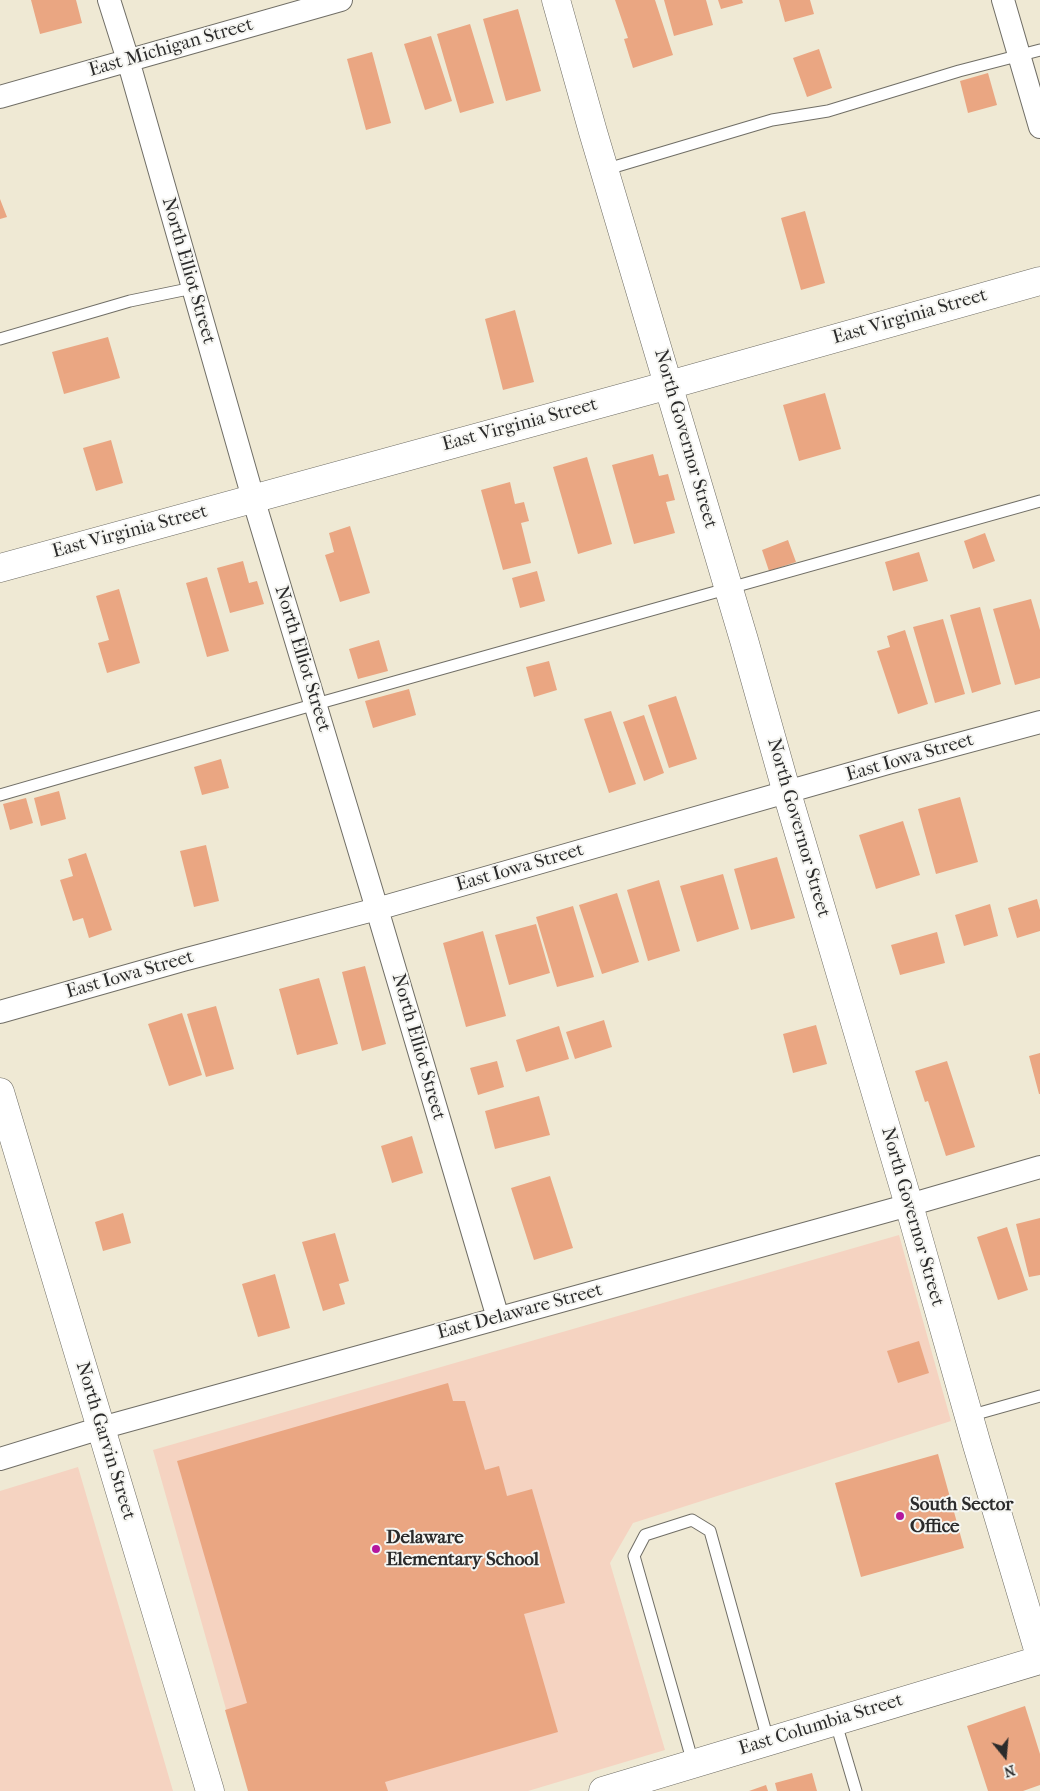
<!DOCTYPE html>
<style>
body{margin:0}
#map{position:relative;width:1040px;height:1791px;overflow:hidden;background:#efe9d4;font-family:"IM FELL French Canon",serif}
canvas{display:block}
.north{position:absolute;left:980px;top:1731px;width:50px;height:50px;-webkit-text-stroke:4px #f6f6f2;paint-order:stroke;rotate:163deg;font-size:14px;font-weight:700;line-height:20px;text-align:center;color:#2b2b2b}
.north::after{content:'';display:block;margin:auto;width:18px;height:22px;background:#2b2b2b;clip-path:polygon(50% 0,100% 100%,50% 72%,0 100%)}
</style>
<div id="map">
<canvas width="1040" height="1791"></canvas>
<div class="north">N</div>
</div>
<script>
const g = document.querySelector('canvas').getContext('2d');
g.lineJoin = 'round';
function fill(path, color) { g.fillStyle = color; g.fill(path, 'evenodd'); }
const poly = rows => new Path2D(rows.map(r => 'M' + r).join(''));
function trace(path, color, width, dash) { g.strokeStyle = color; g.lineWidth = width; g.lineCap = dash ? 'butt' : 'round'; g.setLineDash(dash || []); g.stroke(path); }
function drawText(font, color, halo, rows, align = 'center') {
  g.font = font + ' "IM FELL French Canon",serif'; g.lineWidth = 4; g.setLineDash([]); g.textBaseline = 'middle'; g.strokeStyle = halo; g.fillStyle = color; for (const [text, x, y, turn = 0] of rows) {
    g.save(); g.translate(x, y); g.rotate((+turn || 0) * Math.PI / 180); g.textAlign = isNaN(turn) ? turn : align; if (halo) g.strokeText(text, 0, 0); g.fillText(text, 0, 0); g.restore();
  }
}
fill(poly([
 [899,1235,951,1421,633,1523,610,1563,665,1750,528,1791,249,1791,153,1450],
 [78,1467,173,1791,0,1791,0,1491]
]), '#f5d3c1');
fill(poly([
 [31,0,76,0,82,23,40,34],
 [615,0,655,0,673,55,633,68,624,39,628,38],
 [664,0,706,0,713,25,674,36],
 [718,0,742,0,743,3,721,9],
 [779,0,810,0,814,14,785,22],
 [518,9,541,91,506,101,483,19],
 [470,24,494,103,460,113,437,34],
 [431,36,452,101,425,110,404,44],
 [819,49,832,88,807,97,793,58],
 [372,52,391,123,366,130,347,59],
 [988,73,997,105,968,113,960,81],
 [0,199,7,217,0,219],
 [805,211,825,283,801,290,781,218],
 [515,310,534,382,503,390,485,319],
 [108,337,120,378,64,394,52,352],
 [825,393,841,449,799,461,783,405],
 [111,440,123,483,96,491,83,448],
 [653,454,659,476,668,474,675,500,666,502,675,533,634,544,612,465],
 [587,457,612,544,578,554,553,467],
 [510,482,515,504,524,502,529,521,521,523,531,563,503,570,481,490],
 [350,526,370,593,340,602,325,555,334,552,329,533],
 [985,533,995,561,973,569,964,541],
 [788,540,796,562,769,571,762,550],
 [919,552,928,581,893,591,885,562],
 [243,561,249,583,257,581,264,604,230,613,217,568],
 [537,571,545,601,520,608,512,578],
 [207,577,229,651,207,657,186,583],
 [119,589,140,663,107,673,98,643,109,640,96,596],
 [1031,599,1040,630,1040,678,1015,685,993,609],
 [980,607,1001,684,972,693,950,615],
 [943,619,965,694,935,703,913,627],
 [905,630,928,704,898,714,877,651,890,647,887,636],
 [379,640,388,671,358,679,349,649],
 [549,661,557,690,534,697,526,667],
 [409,689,416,715,373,728,365,701],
 [676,696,697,759,669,768,648,705],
 [611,711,636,784,609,793,584,719],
 [644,715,664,773,644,781,623,722],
 [221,759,229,788,202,795,194,767],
 [59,791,66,819,41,826,34,798],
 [960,797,978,862,936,874,918,809],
 [26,798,33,823,10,830,3,804],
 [903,821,920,875,876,889,859,835],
 [206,845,219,901,194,907,180,851],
 [86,853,112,930,89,938,83,918,73,921,60,880,73,876,68,859],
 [777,857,795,918,751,930,734,869],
 [723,874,739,929,697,942,680,886],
 [659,880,680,951,648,961,627,890],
 [617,893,639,962,602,974,579,905],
 [1037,899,1040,910,1040,931,1017,938,1008,908],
 [990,904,998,936,964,946,955,915],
 [573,906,594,977,557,987,536,917],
 [536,924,550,973,509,985,495,935],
 [483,931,506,1016,466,1027,443,943],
 [937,932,945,963,900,975,891,945],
 [365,966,386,1044,362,1051,342,972],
 [319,978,338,1044,297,1055,279,989],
 [216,1006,234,1069,206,1077,187,1014],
 [182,1013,202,1075,169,1086,148,1024],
 [604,1020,612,1047,575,1059,566,1032],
 [816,1025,827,1064,793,1073,783,1034],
 [559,1026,569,1059,526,1072,516,1040],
 [1040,1053,1040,1094,1039,1094,1029,1056],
 [497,1061,504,1087,478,1095,470,1068],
 [947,1061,975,1147,946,1156,928,1101,925,1102,915,1071],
 [539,1096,550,1135,495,1149,485,1111],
 [412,1136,423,1173,392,1183,381,1146],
 [550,1176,573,1248,534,1260,511,1188],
 [123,1213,131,1243,103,1251,95,1222],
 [1040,1218,1040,1275,1029,1277,1016,1224],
 [1007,1227,1028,1290,998,1300,977,1237],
 [335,1233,349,1281,339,1284,345,1304,323,1311,302,1242],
 [275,1274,290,1328,258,1337,242,1284],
 [919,1341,929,1373,898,1383,887,1351],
 [448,1383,453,1401,465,1401,485,1470,499,1466,507,1496,532,1489,565,1603,524,1614,558,1732,385,1782,388,1791,248,1791,225,1710,247,1703,177,1461],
 [938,1454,964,1548,861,1577,835,1483],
 [1025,1706,1040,1754,1040,1785,1023,1791,988,1791,967,1726],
 [812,1773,817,1791,777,1791,775,1783],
 [766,1785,768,1791,749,1791]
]), '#eaa682');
const lane = poly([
 [604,170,772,120,828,111,959,71,1040,50],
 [0,339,130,301,193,288],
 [0,795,316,704,1040,501],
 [969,1416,1040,1396],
 [835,1720,856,1791],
 [693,1763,634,1556,645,1535,692,1520,710,1531,768,1740]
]);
const street = poly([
 [109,0,128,60,253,498,377,909,498,1318],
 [1003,0,1040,127],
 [0,97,341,0],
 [0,1012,183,960,377,909,888,763,1040,722],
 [0,1459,101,1428,909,1205,1040,1167]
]);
const secondary = poly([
 [556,0,593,132,744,640,787,793,909,1205,977,1445,1040,1656],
 [0,568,669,385,1040,281],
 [0,1092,210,1791],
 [603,1791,1040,1660]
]);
trace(lane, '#706e66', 13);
trace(street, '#706e66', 24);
trace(secondary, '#706e66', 29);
trace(lane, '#fff', 11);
trace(street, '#fff', 22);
trace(secondary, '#fff', 28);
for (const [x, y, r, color] of [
 [900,1516,5,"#b5179e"],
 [376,1549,5,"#b5179e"]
]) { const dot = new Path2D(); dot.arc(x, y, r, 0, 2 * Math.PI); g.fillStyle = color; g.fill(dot); trace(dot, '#f6f6f2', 2); }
drawText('19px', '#2b2b2b', '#f6f6f2', [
 ["East Michigan Street",171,48,-16],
 ["North Elliot Street",188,271,74],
 ["East Virginia Street",910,317,-16],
 ["East Virginia Street",520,425,-15],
 ["North Governor Street",685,439,74],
 ["East Virginia Street",130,532,-15],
 ["North Elliot Street",302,659,73],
 ["East Iowa Street",910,758,-16],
 ["North Governor Street",798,828,74],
 ["East Iowa Street",520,868,-16],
 ["East Iowa Street",130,975,-16],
 ["North Elliot Street",418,1047,74],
 ["North Governor Street",912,1217,74],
 ["East Delaware Street",520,1312,-15],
 ["North Garvin Street",105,1441,73],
 ["East Columbia Street",821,1725,-17]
]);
drawText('bold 19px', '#2b2b2b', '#f6f6f2', [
 ["South Sector",910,1505],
 ["Office",910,1527],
 ["Delaware",386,1538],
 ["Elementary School",386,1560]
], 'left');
</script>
